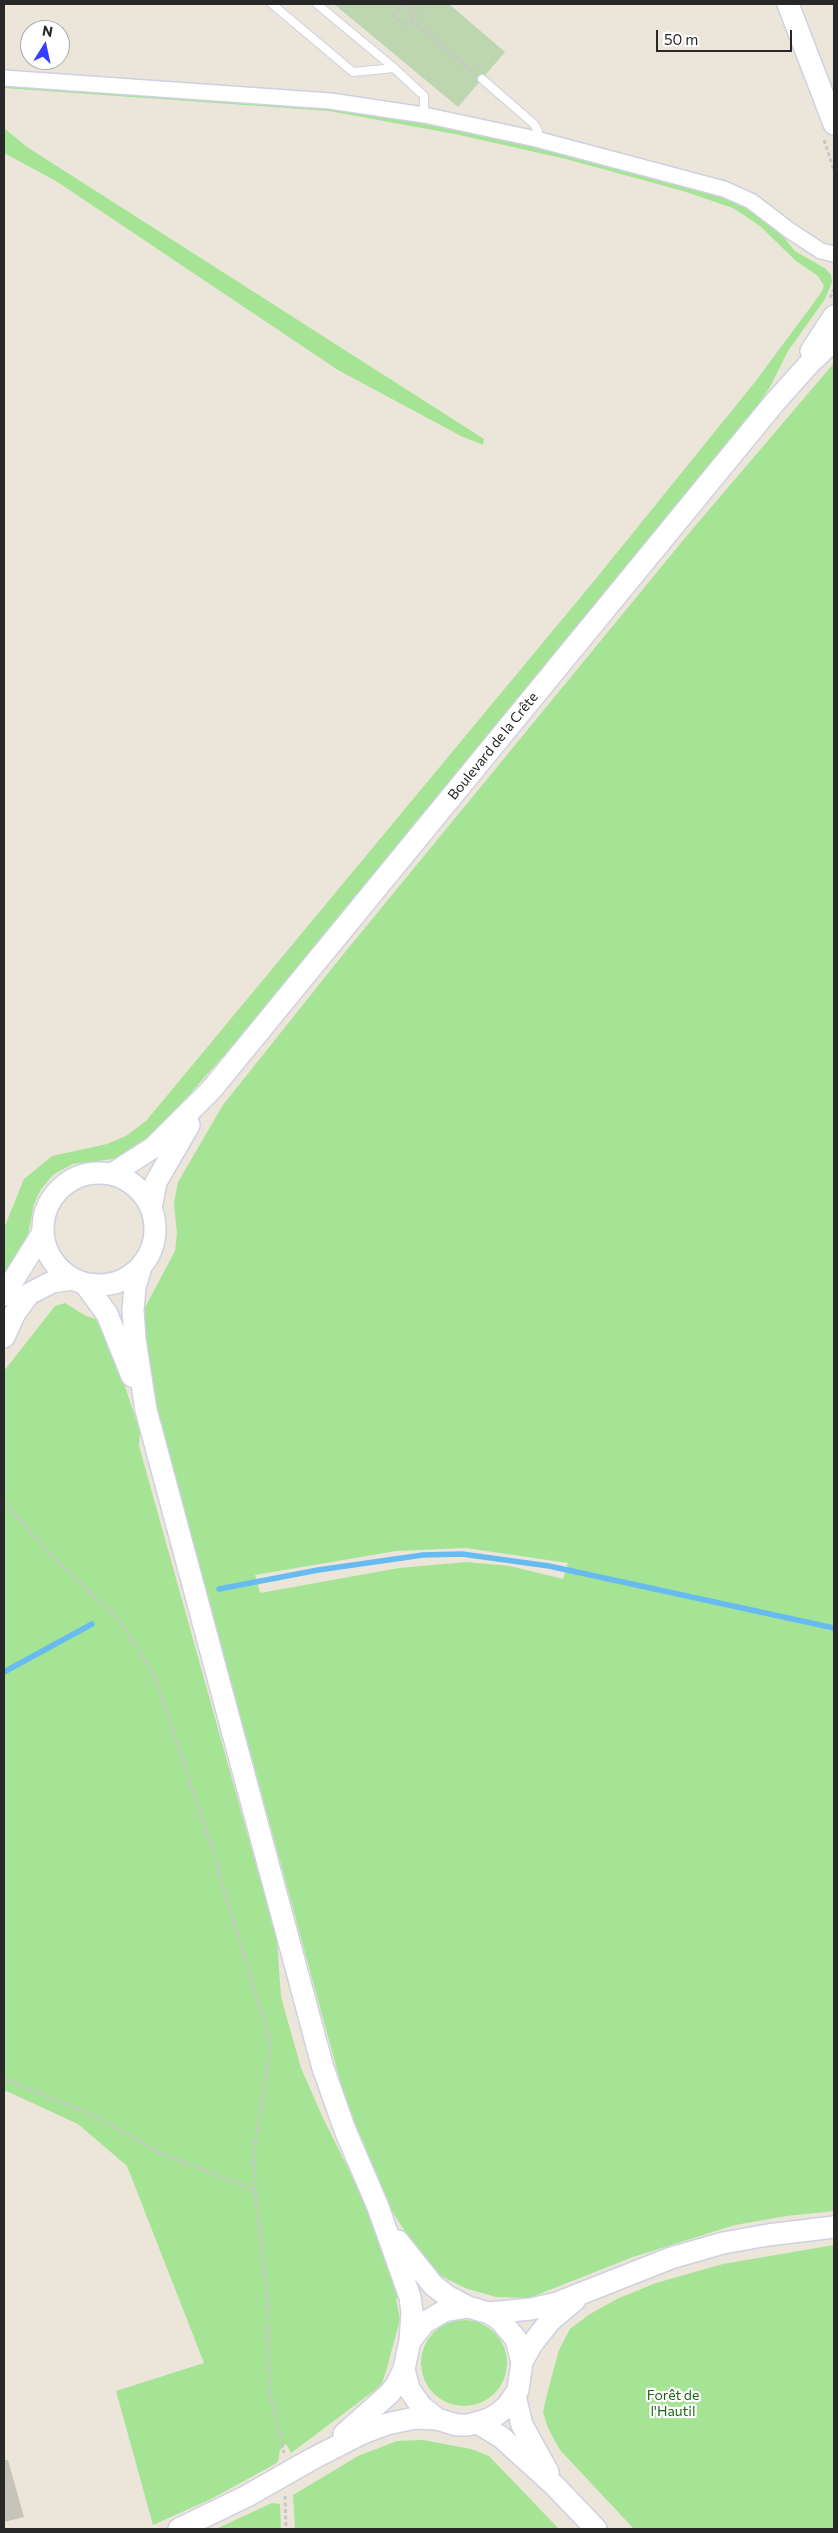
<!DOCTYPE html>
<meta charset="utf-8">
<style>
body{margin:0}
#map{position:relative;width:838px;height:2533px;overflow:hidden;background:#ebe6d9;font-family:Commissioner,sans-serif}
canvas{display:block}
.frame{position:absolute;inset:0;border:5px solid #282828;pointer-events:none}
.north{position:absolute;left:20px;top:20px;width:50px;height:50px;box-sizing:border-box;background:#fff;border:1px solid #a9a9a9;border-radius:50%;rotate:10deg;font-size:14px;font-weight:700;line-height:20px;text-align:center;color:#282828}
.north::after{content:'';display:block;margin:auto;width:18px;height:22px;background:#333efe;clip-path:polygon(50% 0,100% 100%,50% 72%,0 100%)}
.scale{position:absolute;left:656px;top:30px;width:136px;height:22px;box-sizing:border-box;border:2px solid #282828;border-top:0;padding-left:6px;font-size:15px;line-height:18px;white-space:nowrap;color:#282828;-webkit-text-stroke:4px #fff;paint-order:stroke}
</style>
<div id="map">
<canvas width="838" height="2533"></canvas>
<div class="frame"></div>
<div class="north">N</div>
<div class="scale">50 m</div>
</div>
<script>
const g = document.querySelector('canvas').getContext('2d');
g.lineJoin = 'round';
function fill(path, color) { g.fillStyle = color; g.fill(path, 'evenodd'); }
const poly = rows => new Path2D(rows.map(r => 'M' + r).join(''));
function trace(path, color, width, dash) { g.strokeStyle = color; g.lineWidth = width; g.lineCap = dash ? 'butt' : 'round'; g.setLineDash(dash || []); g.stroke(path); }
function drawText(font, color, halo, rows, align = 'center') {
  g.font = font + ' Commissioner,sans-serif'; g.lineWidth = 4.5; g.setLineDash([]); g.textBaseline = 'middle'; g.strokeStyle = halo; g.fillStyle = color; for (const [text, x, y, turn = 0] of rows) {
    g.save(); g.translate(x, y); g.rotate((+turn || 0) * Math.PI / 180); g.textAlign = isNaN(turn) ? turn : align; if (halo) g.strokeText(text, 0, 0); g.fillText(text, 0, 0); g.restore();
  }
}
fill(poly([
 [4,84,73,91,283,102,378,114,541,148,719,193,767,217,795,251,826,269,831,275,832,282,825,299,788,351,770,387,754,411,227,1052,149,1140,121,1158,73,1164,54,1174,41,1189,34,1204,27,1240,4,1276,4,1228,24,1179,52,1156,107,1144,126,1136,146,1121,594,581,755,382,821,293,824,286,818,276,796,261,760,226,733,208,683,191,566,159,455,134,329,111,4,88],
 [4,128,27,147,484,439,483,445,461,436,338,370,56,181,4,153],
 [834,363,834,2211,786,2216,735,2225,633,2257,529,2298,496,2297,465,2288,441,2276,434,2277,392,2211,345,2099,158,1414,146,1366,140,1317,175,1251,177,1234,174,1203,178,1182,223,1105,337,962,685,538],
 [466,1548,568,1563,563,1579,510,1566,466,1562,399,1568,260,1593,255,1575,396,1551],
 [65,1303,86,1316,103,1321,112,1348,140,1431,139,1446,277,1940,281,1997,301,2068,323,2118,357,2186,393,2272,400,2297,396,2299,400,2319,387,2368,382,2383,375,2390,291,2453,286,2444,280,2450,278,2461,275,2464,211,2499,153,2525,116,2391,204,2363,127,2166,78,2124,4,2090,4,1371,55,1306],
 [834,2245,834,2529,634,2529,560,2450,548,2428,543,2412,547,2394,559,2350,570,2329,590,2314,617,2299,656,2283,723,2264],
 '421 2363a43 43 0 1 1 86 0a43 43 0 1 1-86 0Z',
 [423,2440,471,2449,489,2456,559,2529,295,2529,293,2495,358,2456,397,2441],
 [272,2503,280,2504,281,2529,216,2529]
]), '#a4e494');
fill(poly([
 [334,4,449,4,505,52,458,107]
]), '#bdd6b0');
trace(poly([
 [219,1589,318,1570,423,1555,462,1554,549,1566,834,1628],
 [4,1672,92,1624]
]), '#68bbf1', 5.5);
fill(poly([
 [4,2460,8,2460,24,2517,4,2522]
]), '#c6c4b8');
const lane = poly([
 [272,4,353,72,394,68],
 [317,4,394,68,424,96,424,115],
 [482,79,534,124,538,131,536,139]
]);
const street = poly([
 [4,78,330,101,424,115,536,139,724,189,751,201,789,230,821,251,834,254]
]);
const secondary = poly([
 [788,4,834,124],
 [811,351,834,316],
 '43 1229a56 56 0 1 1 112 0a56 56 0 1 1-112 0Z',
 [112,1174,154,1147,211,1090,775,402,810,363,834,340],
 [151,1208,156,1182,189,1125],
 [141,1267,135,1287,133,1310,135,1340,146,1410,323,2068,345,2130,378,2207,410,2297,412,2312,410,2341],
 [85,1284,107,1314,132,1376],
 [4,1295,42,1234],
 [4,1337,15,1313,29,1294,52,1282,72,1279],
 [398,2241,433,2285,447,2296,468,2307],
 [489,2313,531,2309,557,2303,671,2258,723,2243,768,2235,834,2227],
 [522,2362,532,2344,550,2321,575,2300],
 [515,2396,522,2425,548,2472],
 [478,2423,501,2437,555,2486,596,2529],
 [344,2434,389,2394,397,2384,404,2369],
 [179,2529,247,2496,312,2459,363,2433,387,2424,415,2418,437,2419,457,2425,468,2425,489,2419,499,2413,508,2405,518,2390,522,2362,516,2339,500,2320,489,2313,468,2307,444,2311,424,2323,410,2341,404,2369,409,2389,421,2406,437,2419]
]);
trace(lane, '#cfd0e2', 10);
trace(street, '#cfd0e2', 18);
trace(secondary, '#cfd0e2', 24);
trace(poly([
 [402,4,393,15,405,26,416,13,405,4],
 [411,19,473,72],
 [824,140,834,170],
 [830,298,834,289],
 [4,1502,50,1554,118,1619,154,1674,210,1843,271,2044,254,2152,255,2190,268,2305,269,2390,284,2453],
 [4,2079,95,2116,160,2153,255,2190],
 [285,2496,286,2529]
]), '#c7c7c7', 3, [4, 2.5]);
trace(lane, '#fff', 8);
trace(street, '#fff', 15);
trace(secondary, '#fff', 21);
drawText('14px', '#282828', '#fff', [
 ["Boulevard de la Crête",493,746,-51]
]);
drawText('14px', '#1d6717', '#fff', [
 ["Forêt de",673,2395],
 ["l'Hautil",673,2411]
]);
</script>
